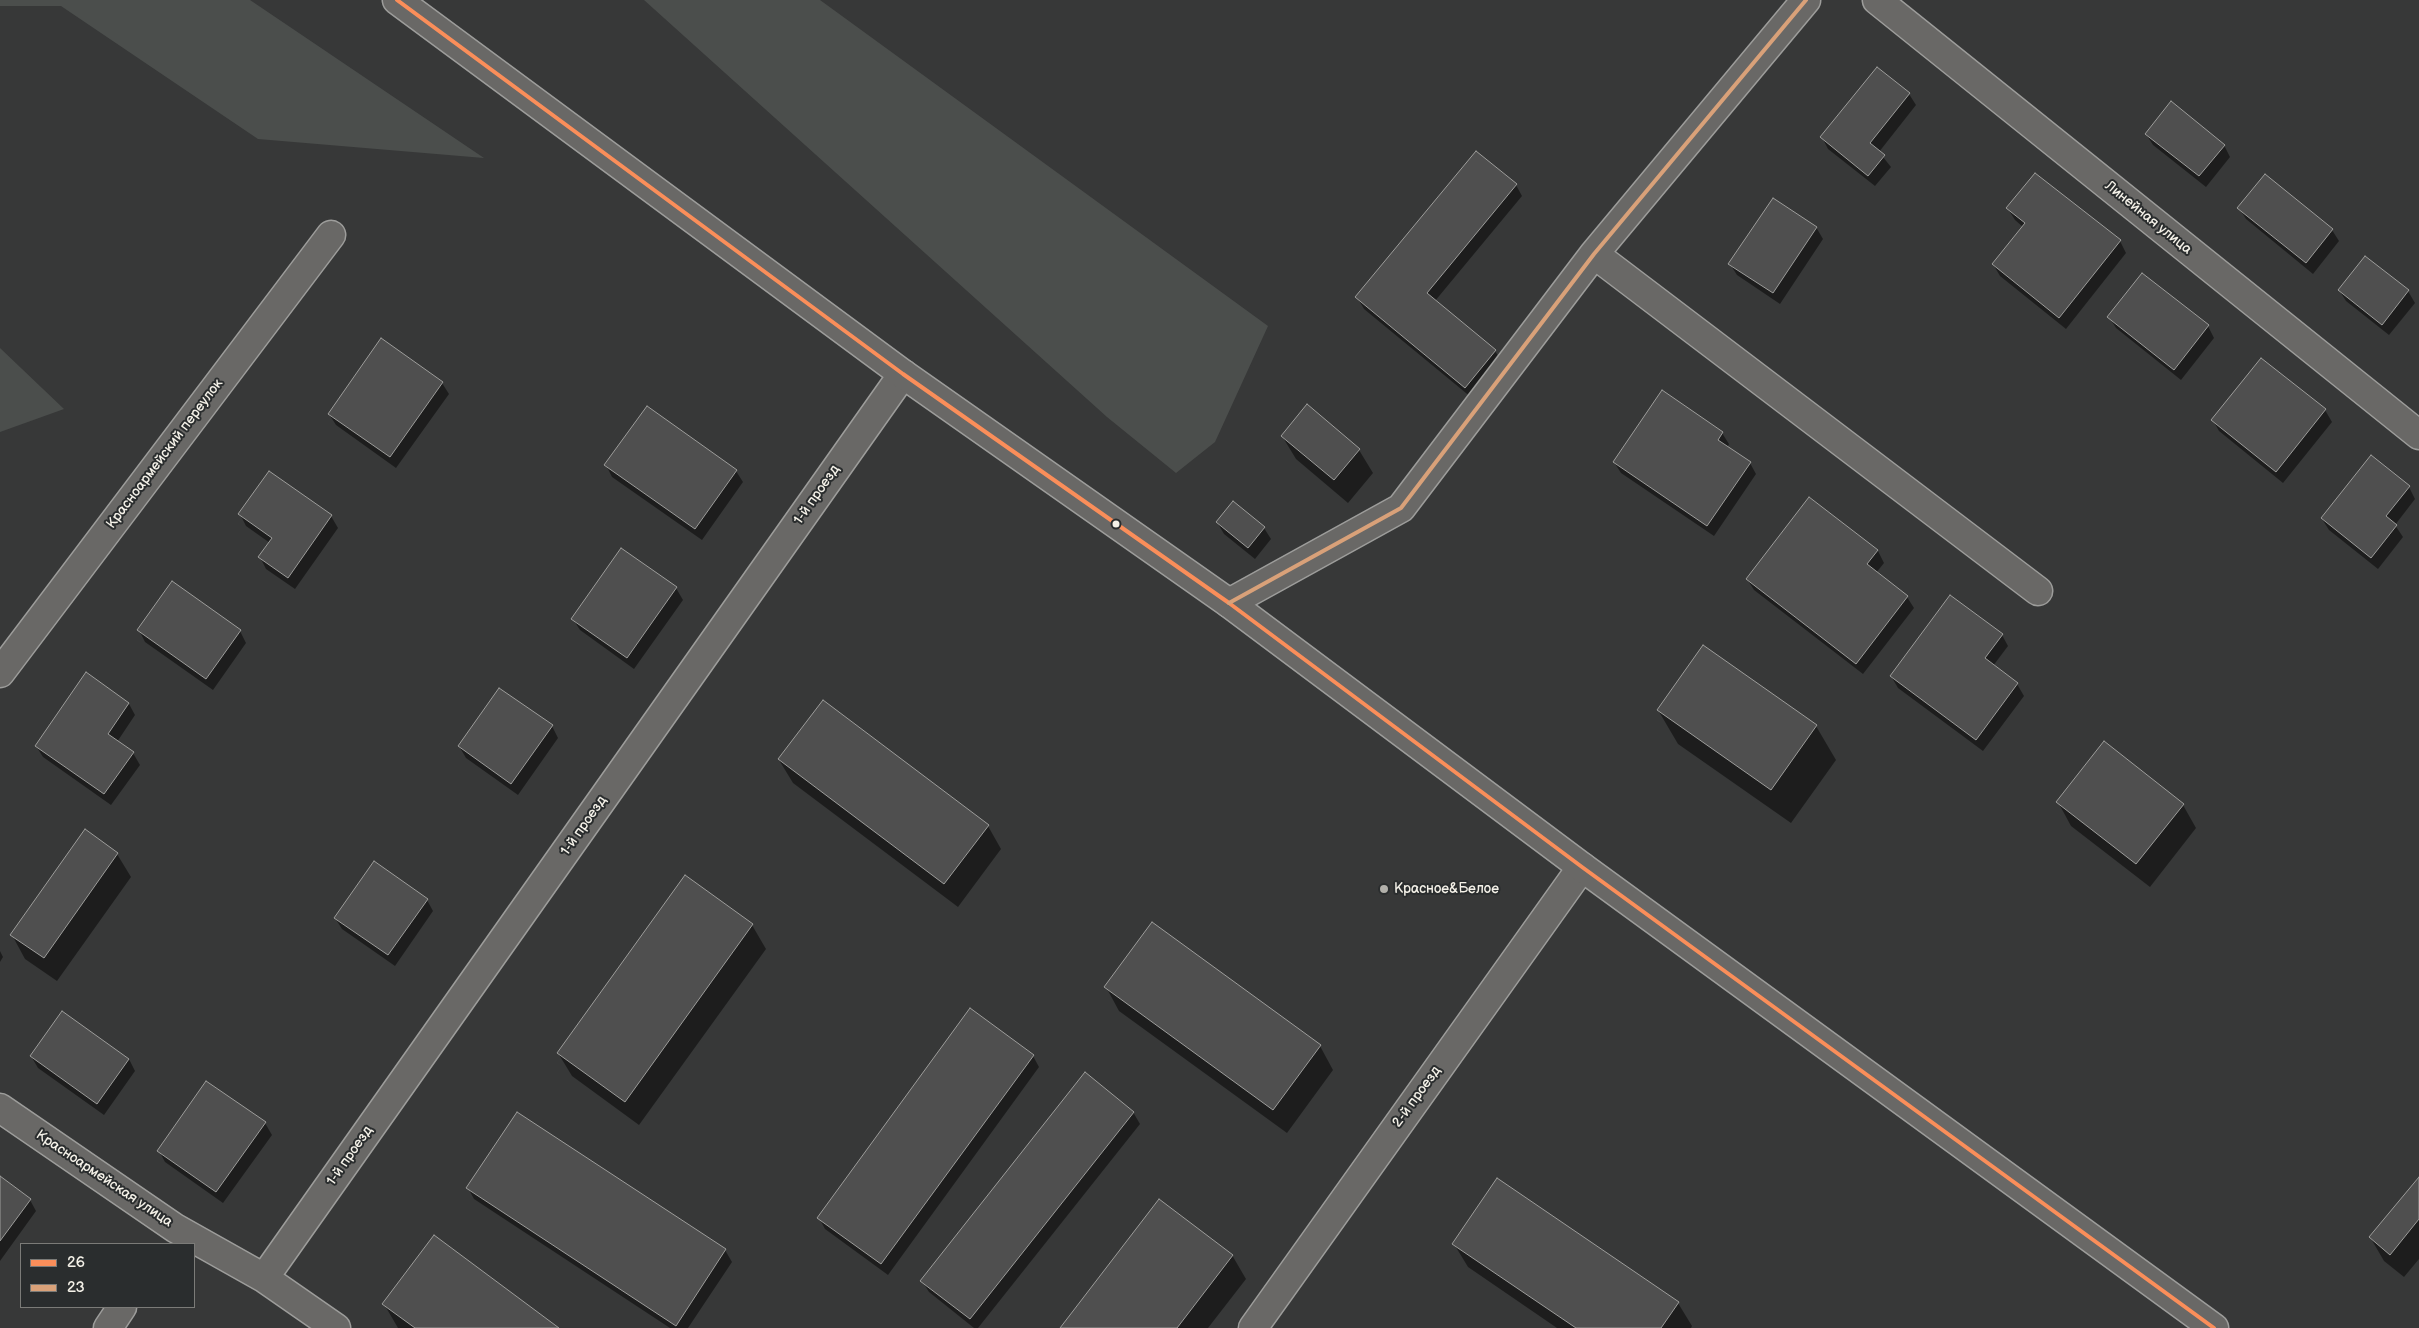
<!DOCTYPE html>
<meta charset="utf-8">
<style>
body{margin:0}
#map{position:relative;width:2419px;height:1328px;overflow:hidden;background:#373838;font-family:"Balsamiq Sans",sans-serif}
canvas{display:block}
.legend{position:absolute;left:20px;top:1243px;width:175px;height:65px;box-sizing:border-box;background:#2a2d2e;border:1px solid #7b7b78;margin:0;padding:6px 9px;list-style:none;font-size:15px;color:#f4f1e8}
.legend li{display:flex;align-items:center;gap:10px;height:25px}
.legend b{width:25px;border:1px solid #7b7b78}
</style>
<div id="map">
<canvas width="2419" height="1328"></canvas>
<ul class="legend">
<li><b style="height:6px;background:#fa8e5a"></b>26</li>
<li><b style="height:6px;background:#d9a179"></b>23</li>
</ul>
</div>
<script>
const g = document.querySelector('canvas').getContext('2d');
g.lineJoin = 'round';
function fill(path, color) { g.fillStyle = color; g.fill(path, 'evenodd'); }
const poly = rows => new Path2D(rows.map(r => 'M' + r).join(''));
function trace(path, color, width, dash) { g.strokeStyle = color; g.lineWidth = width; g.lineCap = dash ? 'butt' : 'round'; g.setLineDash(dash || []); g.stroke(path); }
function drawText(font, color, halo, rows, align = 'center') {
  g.font = font + ' "Balsamiq Sans",sans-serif'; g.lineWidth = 4; g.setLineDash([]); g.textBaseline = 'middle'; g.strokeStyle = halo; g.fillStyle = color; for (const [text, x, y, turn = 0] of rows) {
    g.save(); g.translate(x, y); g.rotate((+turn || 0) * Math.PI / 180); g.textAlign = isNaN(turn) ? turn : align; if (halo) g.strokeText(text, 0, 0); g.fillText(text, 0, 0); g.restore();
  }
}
fill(poly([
 [0,0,250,0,484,158,258,139,61,6,0,6],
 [644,0,820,0,1268,326,1215,442,1176,473,1107,417],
 [0,348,64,409,0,432]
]), '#4b4e4c');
fill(poly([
 [1909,94,1916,105,1879,152,1891,167,1875,186,1828,149,1822,137],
 [2146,134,2224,145,2230,157,2206,187,2153,145],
 [1516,185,1522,196,1435,301,1495,351,1502,362,1472,398,1364,309,1357,297],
 [2239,208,2332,230,2339,241,2313,274,2246,219],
 [2008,209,2120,241,2126,253,2066,329,2000,276,1993,264,2023,227,2015,220],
 [1816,227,1823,239,1780,304,1737,275,1730,264],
 [2365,257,2408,291,2415,303,2389,335,2346,301,2339,290],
 [2109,317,2208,326,2214,338,2181,380,2116,328],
 [442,383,449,394,396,468,336,425,329,414],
 [2325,410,2332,422,2283,483,2219,431,2213,420],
 [1722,433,1729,444,1727,448,1750,463,1756,474,1714,536,1621,473,1614,462],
 [1282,436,1359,450,1373,473,1348,503,1296,459],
 [606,465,736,471,743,482,702,540,612,477],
 [2409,487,2415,499,2395,525,2403,537,2378,569,2329,530,2322,519],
 [1809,498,1878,551,1884,563,1876,573,1907,597,1914,608,1863,674,1754,590,1747,579],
 [240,514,331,516,338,528,295,589,266,569,260,557,270,543,246,526],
 [1217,522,1264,528,1271,539,1255,559,1224,534],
 [622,550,676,588,683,600,634,669,580,630,573,619],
 [139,630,240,631,246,643,213,690,145,642],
 [2002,635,2008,646,1993,666,2017,684,2024,696,1983,751,1898,688,1891,676],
 [129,704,135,715,117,742,133,753,140,765,111,805,43,757,36,746],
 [1658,710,1816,726,1836,760,1791,823,1678,744],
 [552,726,558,738,518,795,466,758,459,746],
 [779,760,988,826,1001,849,958,907,793,783],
 [2058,802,2183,805,2196,828,2150,887,2071,826],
 [85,831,117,854,131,877,57,981,25,959,12,935],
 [427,900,433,911,395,966,342,929,335,918],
 [752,925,766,949,639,1125,572,1076,558,1053],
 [0,951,3,957,0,962],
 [1106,987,1320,1046,1333,1070,1287,1133,1119,1011],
 [31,1056,129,1059,135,1071,104,1115,38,1068],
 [1033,1056,1039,1067,888,1275,825,1229,819,1218],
 [1133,1112,1140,1124,978,1328,974,1328,929,1292,922,1281],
 [517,1113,725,1250,732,1262,688,1328,670,1328,474,1199,468,1188],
 [265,1123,272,1135,223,1203,165,1162,159,1151],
 [0,1178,30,1200,36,1211,0,1261],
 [2419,1179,2419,1259,2404,1277,2384,1261,2370,1237],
 [1454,1244,1678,1303,1692,1326,1691,1328,1557,1328,1468,1267],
 [1232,1255,1246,1279,1208,1328,1062,1328],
 [384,1304,557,1328,398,1328]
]), '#0007');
const building = poly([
 [1877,67,1910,93,1870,143,1885,155,1868,176,1820,137,1877,67],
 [2171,101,2225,145,2199,176,2145,134,2171,101],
 [1476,151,1517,184,1427,293,1496,350,1465,388,1355,297,1476,151],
 [2035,173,2121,240,2059,318,1992,264,2025,223,2006,208,2035,173],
 [2265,174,2333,229,2306,263,2237,208,2265,174],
 [1773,198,1817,227,1773,293,1728,264,1773,198],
 [2365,256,2409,290,2382,325,2338,290,2365,256],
 [2142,273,2209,325,2174,370,2107,317,2142,273],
 [381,338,443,382,390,457,328,414,381,338],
 [2261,358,2326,409,2276,472,2211,420,2261,358],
 [1662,390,1723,432,1718,440,1751,462,1707,526,1613,462,1662,390],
 [1307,404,1360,449,1334,480,1281,436,1307,404],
 [647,406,737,470,695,529,604,465,647,406],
 [2371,455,2410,486,2386,516,2397,525,2371,558,2321,518,2371,455],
 [269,471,332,515,288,578,258,557,272,538,238,514,269,471],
 [1809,497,1878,550,1867,564,1908,596,1856,664,1746,579,1809,497],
 [1233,501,1265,527,1248,548,1216,522,1233,501],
 [621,548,677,587,627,658,571,619,621,548],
 [172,581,241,630,206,679,137,630,172,581],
 [1950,595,2003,634,1985,658,2018,683,1976,740,1890,676,1950,595],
 [1703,645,1817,725,1771,790,1657,710,1703,645],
 [86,672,129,703,108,734,134,752,104,794,35,746,86,672],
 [499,688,553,725,511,784,458,746,499,688],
 [823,700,989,825,944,884,778,759,823,700],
 [2104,741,2184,804,2136,864,2056,802,2104,741],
 [85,829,118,853,44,958,10,935,85,829],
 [374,861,428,899,388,955,334,918,374,861],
 [685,875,753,924,625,1102,557,1053,685,875],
 [1152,922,1321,1045,1273,1110,1104,987,1152,922],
 [970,1008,1034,1055,881,1264,817,1218,970,1008],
 [62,1011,129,1059,97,1104,30,1056,62,1011],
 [1085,1072,1134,1112,970,1319,920,1281,1085,1072],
 [206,1081,266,1122,216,1192,157,1151,206,1081],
 [517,1112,726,1249,676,1326,466,1188,517,1112],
 [0,1176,31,1199,0,1241,0,1176],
 [2419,1177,2419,1219,2390,1255,2369,1237,2419,1177],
 [1497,1178,1679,1302,1661,1328,1576,1328,1452,1244,1497,1178],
 [1159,1199,1233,1255,1177,1328,1060,1328,1159,1199],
 [434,1235,559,1328,415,1328,382,1304,434,1235]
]);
fill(building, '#4f4f4f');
trace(building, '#9d9d9b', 1);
const minor = poly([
 [1877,0,2419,435],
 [1594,254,2038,591],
 [1229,603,1401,508,1594,254,1806,0],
 [0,673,331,235],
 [0,1108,175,1228,264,1278,336,1328],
 [264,1278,903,374],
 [108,1328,122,1307],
 [1253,1328,1582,867]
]);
const major = poly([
 [397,0,903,374,1229,603,1582,867,2214,1328]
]);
trace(minor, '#9d9d9b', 31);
trace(major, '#9d9d9b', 31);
trace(minor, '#696866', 28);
trace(major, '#696866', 28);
trace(poly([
 [397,0,903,374,1229,603,1582,867,2214,1328]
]), '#fa8e5a', 4);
trace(poly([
 [1229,603,1401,508,1594,254,1806,0]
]), '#d9a179', 4);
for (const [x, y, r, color] of [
 [1116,524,4.5,"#f4f1e8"],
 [1384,889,5,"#b2b0aa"]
]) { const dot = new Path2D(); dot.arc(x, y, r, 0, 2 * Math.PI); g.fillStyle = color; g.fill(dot); trace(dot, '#2a2d2e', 2); }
drawText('14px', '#f4f1e8', '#2a2d2e', [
 ["Линейная улица",2148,218,39],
 ["Красноармейский переулок",165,454,-53],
 ["1-й проезд",817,495,-55],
 ["1-й проезд",584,826,-55],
 ["2-й проезд",1417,1097,-54],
 ["1-й проезд",350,1156,-55],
 ["Красноармейская улица",104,1179,34]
]);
drawText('14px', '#f4f1e8', '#2a2d2e', [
 ["Красное&Белое",1394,889]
], 'left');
</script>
